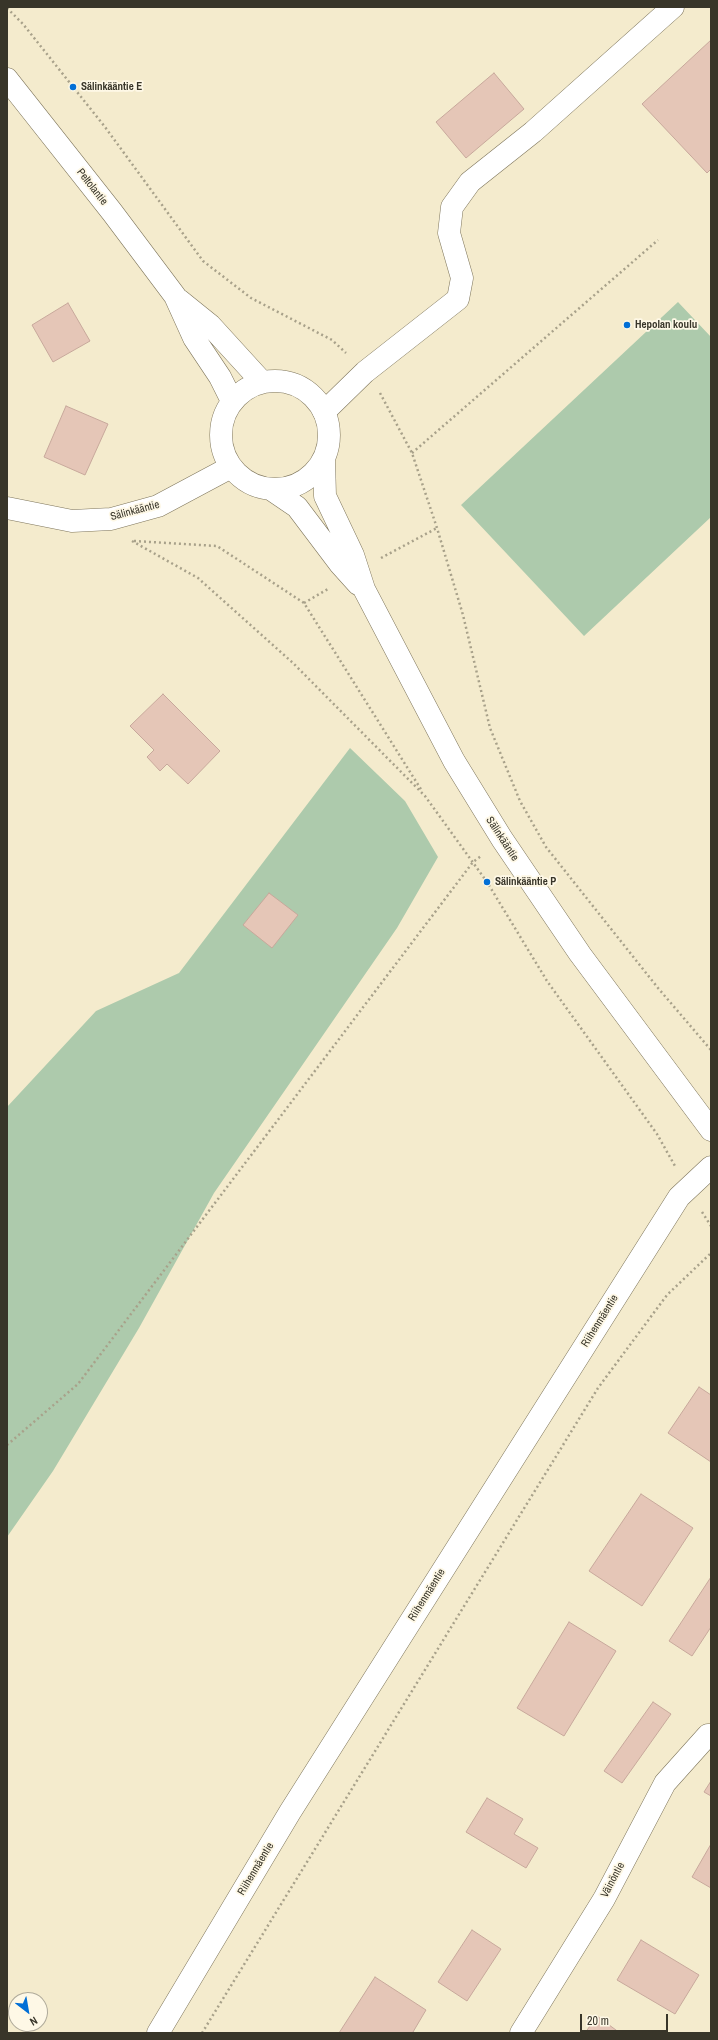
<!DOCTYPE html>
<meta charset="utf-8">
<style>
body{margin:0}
#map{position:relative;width:718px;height:2040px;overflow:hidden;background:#f4ebcd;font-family:"Archivo Narrow",sans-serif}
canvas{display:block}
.frame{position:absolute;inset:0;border:8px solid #383529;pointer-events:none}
.north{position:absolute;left:8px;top:1992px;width:40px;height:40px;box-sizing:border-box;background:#fef8e6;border:1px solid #afaa9a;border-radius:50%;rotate:149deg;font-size:11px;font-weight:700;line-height:16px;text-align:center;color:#383529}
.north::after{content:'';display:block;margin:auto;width:14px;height:18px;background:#026fd6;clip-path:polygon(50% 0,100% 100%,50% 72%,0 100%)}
.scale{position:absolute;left:580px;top:2014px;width:88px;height:18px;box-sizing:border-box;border:2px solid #383529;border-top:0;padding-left:5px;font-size:12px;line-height:14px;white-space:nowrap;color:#383529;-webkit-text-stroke:3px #fef8e6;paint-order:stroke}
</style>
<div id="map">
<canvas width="718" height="2040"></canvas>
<div class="frame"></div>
<div class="north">N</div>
<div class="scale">20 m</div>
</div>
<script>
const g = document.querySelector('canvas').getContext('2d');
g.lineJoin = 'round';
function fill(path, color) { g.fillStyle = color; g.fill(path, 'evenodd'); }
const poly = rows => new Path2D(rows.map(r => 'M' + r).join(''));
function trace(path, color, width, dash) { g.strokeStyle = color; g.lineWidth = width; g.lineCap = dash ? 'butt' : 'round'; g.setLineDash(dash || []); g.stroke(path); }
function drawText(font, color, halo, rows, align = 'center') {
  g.font = font + ' "Archivo Narrow",sans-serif'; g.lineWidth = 3.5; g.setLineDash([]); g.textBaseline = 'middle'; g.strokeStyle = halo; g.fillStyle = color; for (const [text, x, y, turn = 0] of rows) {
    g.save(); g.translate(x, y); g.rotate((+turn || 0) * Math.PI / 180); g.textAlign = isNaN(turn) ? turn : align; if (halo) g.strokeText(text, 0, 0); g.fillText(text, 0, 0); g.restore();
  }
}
fill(poly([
 [678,302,711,337,711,517,584,636,461,505],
 [350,748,405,801,438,857,397,928,214,1193,139,1328,53,1471,7,1537,7,1107,96,1011,179,973]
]), '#adcaac');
const building = poly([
 [711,40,711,169,707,173,642,104,711,40],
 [494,73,524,109,466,158,436,122,494,73],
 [68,303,90,341,53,362,32,325,68,303],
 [66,406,108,424,85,475,44,457,66,406],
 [163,694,220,751,188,784,167,764,160,771,147,757,154,750,130,726,163,694],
 [269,893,298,915,272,948,243,925,269,893],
 [699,1387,711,1395,711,1462,668,1433,699,1387],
 [641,1494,693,1528,642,1606,589,1571,641,1494],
 [711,1577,711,1627,692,1656,669,1641,711,1577],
 [569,1622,616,1651,564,1736,517,1708,569,1622],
 [653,1702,671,1714,622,1783,604,1771,653,1702],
 [711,1781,711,1796,704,1792,711,1781],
 [487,1798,523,1819,514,1834,538,1848,526,1868,466,1832,487,1798],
 [711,1844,711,1888,692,1877,711,1844],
 [472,1930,501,1949,467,2001,438,1982,472,1930],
 [641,1940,699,1975,675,2014,617,1980,641,1940],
 [375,1977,426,2010,413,2032,415,2033,339,2033,375,1977],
 [597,2016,620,2033,585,2033,597,2016]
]);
fill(building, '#e5c6b7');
trace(building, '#c7a89b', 1);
const minor = poly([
 [324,412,365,372,458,299,462,278,449,233,452,207,470,182,533,132,673,7],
 [7,508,72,521,111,519,158,506,231,467],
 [158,2033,290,1812,679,1197,711,1167],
 [521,2033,604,1899,665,1783,708,1735,711,1735]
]);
const major = poly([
 [7,79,112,212,175,296,194,338,220,377,232,401],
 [179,300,210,325,262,382],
 '221 435a54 54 0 1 1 108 0a54 54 0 1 1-108 0Z',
 [324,459,325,496,353,555,364,589,454,761,502,839,580,954,711,1130],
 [272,490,297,507,340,564,358,584]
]);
trace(minor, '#7e755b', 23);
trace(major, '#7e755b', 23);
trace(poly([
 [7,8,23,24,105,127,203,261,251,298,332,340,346,353],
 [380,393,412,453,437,528,463,615,490,728,520,801,546,847,658,988,711,1050],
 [412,453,658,240],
 [132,541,198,578,293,663,425,796,487,882,547,981,657,1134,675,1166],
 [134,541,217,546,304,603,422,791],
 [381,558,437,528],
 [304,603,328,589],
 [702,1212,711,1226],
 [7,1445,78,1384,473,862,481,856],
 [202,2033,598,1388,667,1295,711,1253]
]), '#a8a18a', 2.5, [2, 3]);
trace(minor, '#fff', 22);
trace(major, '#fff', 22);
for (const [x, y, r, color] of [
 [73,87,4,"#026fd6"],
 [627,325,4,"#026fd6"],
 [487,882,4,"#026fd6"]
]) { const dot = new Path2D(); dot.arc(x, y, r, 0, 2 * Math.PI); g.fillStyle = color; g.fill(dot); trace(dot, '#fef8e6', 1.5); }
drawText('bold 11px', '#383529', '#fef8e6', [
 ["Sälinkääntie E",81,87],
 ["Hepolan koulu",635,325],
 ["Sälinkääntie P",495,882]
], 'left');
drawText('11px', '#383529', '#fef8e6', [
 ["Peltolantie",92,187,52],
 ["Sälinkääntie",135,511,-15],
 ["Sälinkääntie",502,839,57],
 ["Riihenmäentie",600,1321,-58],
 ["Riihenmäentie",427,1595,-58],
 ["Riihenmäentie",256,1869,-59],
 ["Väinöntie",613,1880,-62]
]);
</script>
